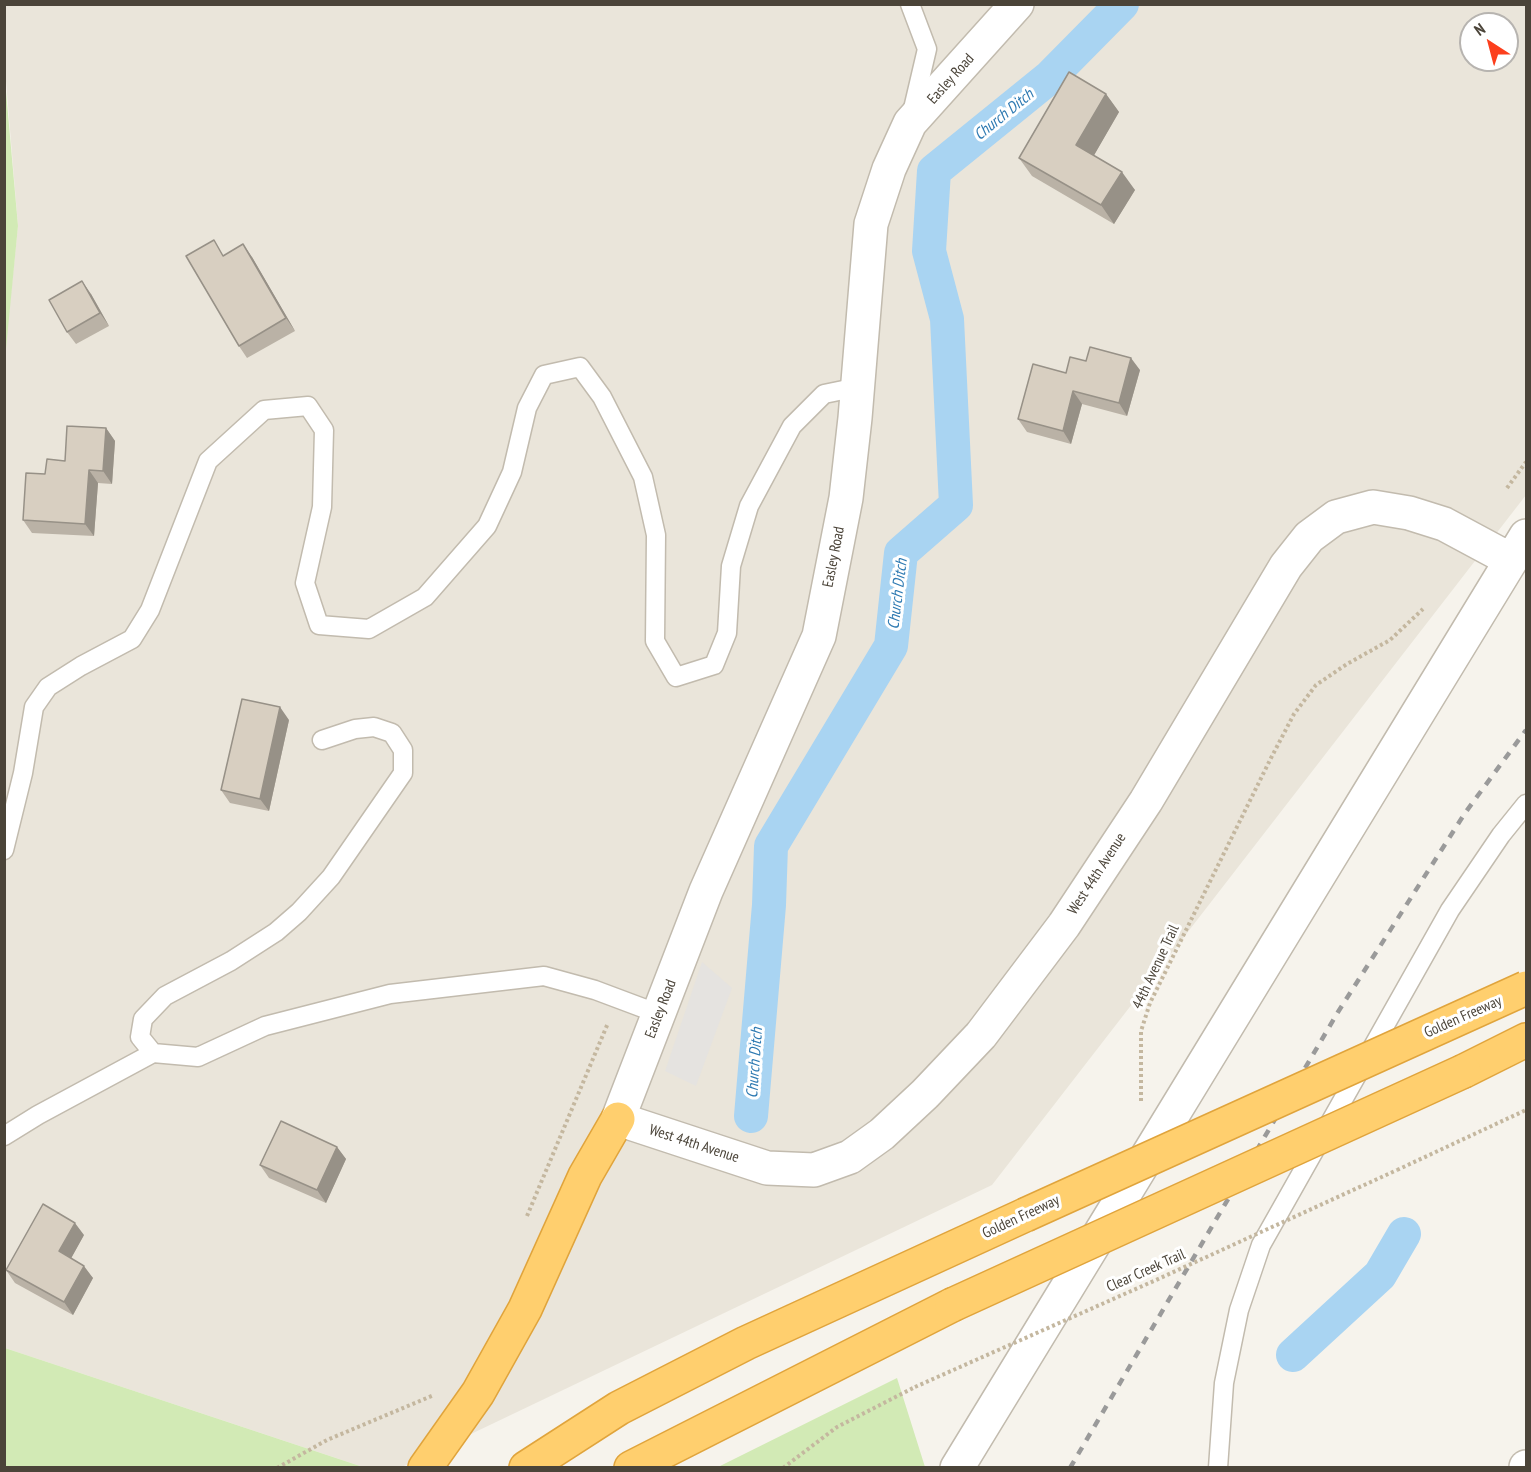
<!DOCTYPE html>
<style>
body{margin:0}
#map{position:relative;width:1531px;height:1472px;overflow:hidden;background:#f6f3ec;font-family:"PT Sans Narrow",sans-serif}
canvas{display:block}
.frame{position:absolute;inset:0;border:6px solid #4b4439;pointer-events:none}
.north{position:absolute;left:1459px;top:12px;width:60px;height:60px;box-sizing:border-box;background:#fff;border:2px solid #b7b4b0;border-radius:50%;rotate:324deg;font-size:16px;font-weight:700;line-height:24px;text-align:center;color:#4b4439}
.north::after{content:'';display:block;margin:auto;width:21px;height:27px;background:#fc3f1d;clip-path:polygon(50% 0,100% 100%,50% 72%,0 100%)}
</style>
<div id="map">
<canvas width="1531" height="1472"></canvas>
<div class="frame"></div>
<div class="north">N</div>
</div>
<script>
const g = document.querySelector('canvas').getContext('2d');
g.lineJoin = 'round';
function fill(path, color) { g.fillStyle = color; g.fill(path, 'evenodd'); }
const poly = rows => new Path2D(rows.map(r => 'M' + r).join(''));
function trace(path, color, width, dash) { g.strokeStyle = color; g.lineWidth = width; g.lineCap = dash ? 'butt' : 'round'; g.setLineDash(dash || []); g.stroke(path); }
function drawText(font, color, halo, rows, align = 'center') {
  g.font = font + ' "PT Sans Narrow",sans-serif'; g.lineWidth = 6; g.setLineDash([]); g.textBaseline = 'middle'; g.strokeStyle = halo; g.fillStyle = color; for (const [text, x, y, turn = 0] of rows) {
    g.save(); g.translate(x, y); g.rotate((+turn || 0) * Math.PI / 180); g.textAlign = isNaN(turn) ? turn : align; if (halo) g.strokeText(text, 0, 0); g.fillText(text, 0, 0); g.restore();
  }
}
fill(poly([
 [5,5,1526,5,1526,495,992,1185,402,1467,363,1467,5,1348,4,359,18,226,5,69],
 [1471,24,1507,24,1507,60,1471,60]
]), '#eae5da');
fill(poly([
 [4,69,18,226,5,359,4,359],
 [5,1348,363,1467,5,1467],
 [897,1378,925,1467,718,1467]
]), '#d2eab5');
fill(poly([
 [702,962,732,988,696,1086,665,1071]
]), '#e5e3e0');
trace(poly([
 [751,1116,769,905,771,846,891,646,901,553,956,505,947,319,929,251,934,171,1050,77,1122,4],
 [1293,1355,1380,1275,1404,1234]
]), '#a9d4f2', 34);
const service = poly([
 [910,4,927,49,912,113],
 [322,740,355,729,374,727,392,733,403,750,403,773,331,877,299,912,276,932,231,961,165,996,143,1019,140,1037,153,1053,198,1057,265,1026,390,994,544,976,595,990,659,1014],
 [4,850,23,773,34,707,48,687,81,666,132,639,150,610,208,461,264,410,308,406,324,430,322,507,305,583,319,625,369,629,425,597,487,526,512,472,527,408,544,375,580,367,602,397,643,477,656,535,655,641,676,677,714,665,727,633,731,566,749,506,792,426,824,394,858,387],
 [4,1136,38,1115,153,1053],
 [1218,1468,1224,1383,1239,1310,1261,1245,1450,910,1501,835,1526,804]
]);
const minor = poly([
 [1526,1468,1526,1467]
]);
const tertiary = poly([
 [1017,4,910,123,889,169,871,224,855,418,846,498,819,636,706,891,618,1119,767,1168,814,1170,850,1157,882,1134,925,1094,981,1035,1064,925,1146,801,1286,566,1309,537,1336,517,1373,507,1409,513,1444,524,1511,560],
 [957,1468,1526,536]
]);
const motorway = poly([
 [1464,1071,1526,1040],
 [425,1468,478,1393,525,1309,585,1176,618,1119],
 [526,1468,619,1408,746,1343,1025,1215],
 [631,1468,952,1305]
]);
trace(service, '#c2bbae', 21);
trace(minor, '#c2bbae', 36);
trace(tertiary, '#c2bbae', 36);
trace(motorway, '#e0a43c', 36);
trace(poly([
 [1507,488,1526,462],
 [1141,1101,1141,1031,1150,1003,1271,758,1294,714,1316,685,1347,664,1390,640,1423,609],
 [1397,1170,1526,1110],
 [527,1216,608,1023],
 [277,1468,327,1440,434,1395],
 [783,1468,837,1427,915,1387]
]), '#c4b79f', 4, [3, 3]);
trace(service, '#fff', 18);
trace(minor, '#fff', 33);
trace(tertiary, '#fff', 33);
trace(motorway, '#ffcf6e', 33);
trace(poly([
 [1070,1468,1338,1012,1465,813,1526,730]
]), '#9a9a9a', 4.5, [8, 8]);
const motorwayBridge = poly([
 [1025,1215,1526,988],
 [952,1305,1464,1071]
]);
trace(motorwayBridge, '#e0a43c', 36, []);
trace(poly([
 [915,1387,1156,1280,1397,1170]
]), '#c4b79f', 4, [3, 3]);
trace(motorwayBridge, '#ffcf6e', 33);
fill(poly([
 [1106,94,1119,112,1094,155,1135,190,1114,224,1032,176,1019,158],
 [224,256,252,257,295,331,247,358,239,346],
 [91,294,109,326,76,344,67,332],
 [1086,361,1140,370,1127,416,1082,404,1071,444,1027,432,1018,419,1066,373],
 [106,428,115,441,112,484,98,483,94,536,32,533,23,520,45,474,65,461],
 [289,720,269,811,230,803,221,790],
 [337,1147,346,1159,326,1203,269,1178,260,1165],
 [84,1235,71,1258,93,1278,73,1315,15,1283,6,1270]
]), '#bab2a6');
fill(poly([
 [1106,94,1119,112,1089,164,1076,145],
 [1122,172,1135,190,1114,224,1101,205],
 [243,244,252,257,295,331,286,318],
 [82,281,91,294,109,326,100,313],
 [1131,358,1140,370,1127,416,1119,403],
 [1073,391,1082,404,1071,444,1063,431],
 [106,428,115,441,112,484,103,471],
 [89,470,98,483,94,536,85,524],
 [280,707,289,720,269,811,260,799],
 [337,1147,346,1159,326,1203,317,1190],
 [75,1223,84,1235,68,1264,59,1251],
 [84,1266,93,1278,73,1315,64,1302]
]), '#979187');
const building = poly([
 [1069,72,1106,94,1076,145,1122,172,1101,205,1019,158,1069,72],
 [214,240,223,256,243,244,286,318,239,346,186,256,214,240],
 [82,281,100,313,67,332,49,300,82,281],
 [1090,347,1131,358,1119,403,1073,391,1063,431,1018,419,1033,364,1066,373,1070,357,1086,361,1090,347],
 [67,426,106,428,103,471,89,470,85,524,23,520,26,473,45,474,47,459,65,461,67,426],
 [242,699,280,707,260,799,221,790,242,699],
 [281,1121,337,1147,317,1190,260,1165,281,1121],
 [43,1204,75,1223,59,1251,84,1266,64,1302,6,1270,43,1204]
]);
fill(building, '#d8cfc1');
trace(building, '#979187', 1.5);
drawText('15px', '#4b4439', '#fff', [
 ["Easley Road",951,79,-48],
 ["Easley Road",834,557,-79],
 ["West 44th Avenue",1097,874,-57],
 ["44th Avenue Trail",1156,967,-65],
 ["Easley Road",661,1009,-69],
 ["Golden Freeway",1463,1017,-24],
 ["West 44th Avenue",694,1144,18],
 ["Golden Freeway",1021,1217,-25],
 ["Clear Creek Trail",1146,1271,-24]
]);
drawText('italic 16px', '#2e7ab2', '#fff', [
 ["Church Ditch",1004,115,-39],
 ["Church Ditch",898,594,-83],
 ["Church Ditch",755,1063,-86]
]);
</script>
